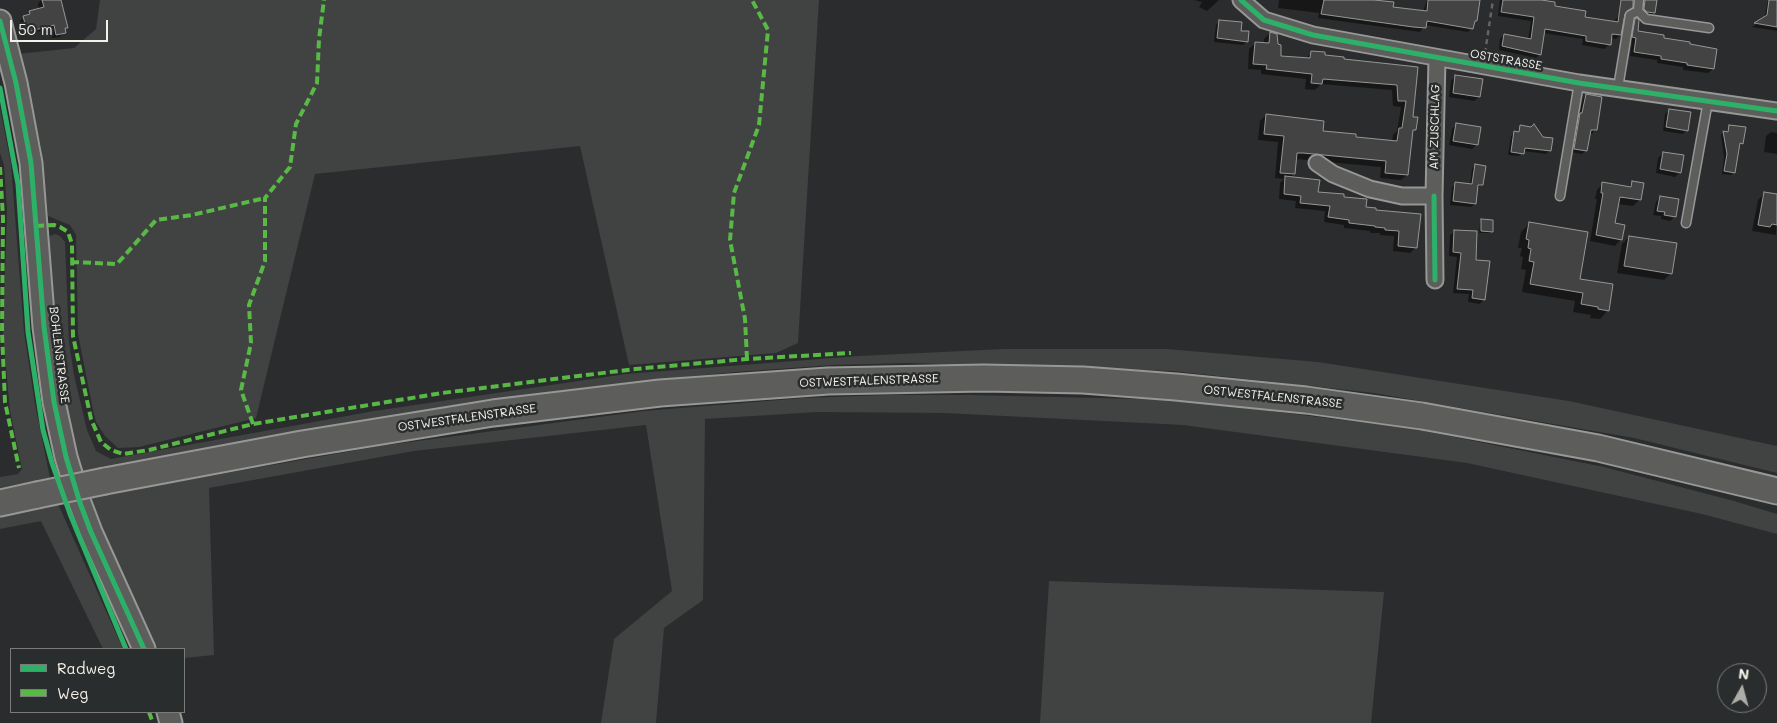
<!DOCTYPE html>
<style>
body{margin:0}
#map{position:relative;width:1777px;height:723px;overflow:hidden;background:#2b2c2d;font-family:Mali,sans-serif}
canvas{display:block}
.legend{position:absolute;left:10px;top:648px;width:175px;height:65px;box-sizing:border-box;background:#2a2d2e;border:1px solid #7b7b78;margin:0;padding:6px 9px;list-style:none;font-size:15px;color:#f4f1e8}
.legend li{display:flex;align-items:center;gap:10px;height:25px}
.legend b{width:25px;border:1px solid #7b7b78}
.north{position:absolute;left:1717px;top:663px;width:50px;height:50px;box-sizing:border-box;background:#2a2d2e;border:1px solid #7b7b78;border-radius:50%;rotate:7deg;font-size:14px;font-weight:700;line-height:20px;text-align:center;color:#f4f1e8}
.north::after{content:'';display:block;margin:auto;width:18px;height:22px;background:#aeaca7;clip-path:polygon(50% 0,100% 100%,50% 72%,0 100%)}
.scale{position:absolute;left:10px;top:20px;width:98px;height:22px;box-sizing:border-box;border:2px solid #f4f1e8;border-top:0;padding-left:6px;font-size:15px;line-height:18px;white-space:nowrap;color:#f4f1e8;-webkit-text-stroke:4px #2a2d2e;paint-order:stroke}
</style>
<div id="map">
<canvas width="1777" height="723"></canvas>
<ul class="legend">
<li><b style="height:6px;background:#2db169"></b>Radweg</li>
<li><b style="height:6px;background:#58b947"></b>Weg</li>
</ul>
<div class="north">N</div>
<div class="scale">50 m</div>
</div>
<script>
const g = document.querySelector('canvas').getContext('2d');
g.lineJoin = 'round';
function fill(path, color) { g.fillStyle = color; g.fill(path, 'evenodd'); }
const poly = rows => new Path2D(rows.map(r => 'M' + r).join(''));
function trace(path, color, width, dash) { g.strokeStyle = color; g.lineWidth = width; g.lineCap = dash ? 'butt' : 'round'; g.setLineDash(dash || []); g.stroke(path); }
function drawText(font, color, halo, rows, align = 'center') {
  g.font = font + ' Mali,sans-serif'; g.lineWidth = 5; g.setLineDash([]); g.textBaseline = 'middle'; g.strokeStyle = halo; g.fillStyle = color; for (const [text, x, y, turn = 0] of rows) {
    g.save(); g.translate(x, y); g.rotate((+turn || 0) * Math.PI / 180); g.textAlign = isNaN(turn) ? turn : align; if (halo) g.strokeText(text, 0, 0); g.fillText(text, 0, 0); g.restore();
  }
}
fill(poly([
 [100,0,819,0,798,343,776,353,629,365,580,146,315,174,256,418,139,447,118,448,105,436,96,422,93,410,78,334,76,235,70,225,48,216,41,146,18,54,74,48,96,29],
 [0,108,11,164,24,332,35,404,50,478,0,488,0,477,18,474,22,469,10,411,3,334,7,210,4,165,0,153],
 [55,234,60,236,65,242,69,342,74,375,87,430,96,451,111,459,374,411,626,374,859,356,1004,349,1167,349,1318,362,1569,401,1777,446,1777,473,1634,438,1374,393,1173,371,909,363,832,365,736,372,632,382,542,393,378,418,81,472,68,419,54,327,48,251,50,236],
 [887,395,970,395,1183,400,1414,429,1604,467,1734,501,1777,514,1777,534,1702,514,1467,463,1183,425,945,413,817,412,705,419,703,600,664,628,656,723,601,723,614,639,672,591,646,425,414,451,209,488,214,655,184,658,184,649,156,649,104,533,91,497,380,446,644,411,804,398],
 [58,504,123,649,103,649,41,521,0,529,0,516],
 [1049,581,1384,592,1371,723,1040,723]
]), '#414242');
fill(poly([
 [41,0,60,0,66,27,60,37,52,38,50,29,23,35,20,21,30,12,39,9,38,4],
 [1194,0,1219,0,1207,11,1199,7,1202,2],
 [1279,0,1374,0,1392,8,1423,12,1427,0,1479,0,1476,21,1468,32,1425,25,1420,32,1318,18,1319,13,1278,8],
 [1500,0,1535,0,1583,18,1615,23,1615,20,1619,16,1620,35,1616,39,1610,38,1609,44,1605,49,1582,45,1583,39,1543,33,1540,54,1536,58,1499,50,1500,39,1504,35,1528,40,1531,21,1498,16],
 [1643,0,1656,0,1654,13,1650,16,1643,15,1641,11],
 [1768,0,1777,0,1777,31,1752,27,1764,19],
 [1636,20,1636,32,1688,46,1713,69,1708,73,1683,70,1683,67,1657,63,1657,60,1630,56,1632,42,1628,41,1631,25],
 [1220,21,1240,32,1247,41,1243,45,1214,42,1216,25],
 [1270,33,1279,57,1306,58,1312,52,1324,57,1342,60,1417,68,1412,118,1414,130,1411,133,1407,175,1401,180,1380,178,1381,167,1296,159,1294,174,1290,178,1317,193,1342,198,1375,211,1420,215,1416,247,1410,253,1393,251,1394,236,1380,235,1380,233,1370,233,1370,231,1344,228,1344,225,1324,222,1325,211,1295,208,1296,201,1279,199,1280,183,1284,179,1275,178,1278,142,1258,140,1260,121,1266,115,1321,132,1392,142,1393,135,1397,131,1401,107,1393,106,1392,90,1321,84,1315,90,1305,89,1306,79,1261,74,1261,70,1248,69,1249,49,1255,43,1264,44,1264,39],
 [1456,76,1479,97,1474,101,1449,97,1451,81],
 [1586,95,1595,130,1592,134,1589,133,1585,151,1582,154,1571,152,1577,118,1579,115,1583,99],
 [1670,110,1687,130,1683,134,1663,131,1665,114],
 [1456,125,1477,144,1472,149,1449,145,1452,129],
 [1730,126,1742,143,1739,146,1734,172,1731,175,1722,174,1724,157,1721,135,1724,132,1726,132],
 [1521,127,1550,150,1546,154,1523,151,1519,156,1508,155,1511,136,1514,133,1517,133],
 [1771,132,1777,133,1777,154,1764,152,1766,136],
 [1663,153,1680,172,1675,177,1656,173,1658,158],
 [1475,166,1482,185,1477,188,1475,204,1471,207,1450,205,1452,187,1456,184,1470,185,1472,169],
 [1633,182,1642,184,1639,200,1633,206,1618,204,1614,224,1621,239,1615,246,1590,241,1597,199,1595,199,1597,190,1603,183,1627,188],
 [1765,193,1777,195,1776,235,1752,231,1758,200],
 [1660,197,1675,216,1670,221,1661,219,1661,216,1653,215,1656,202],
 [1482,221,1491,231,1490,233,1479,233,1480,223],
 [1529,224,1579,280,1608,310,1600,319,1590,318,1591,315,1573,312,1575,301,1522,292,1526,270,1521,269,1523,257,1520,256,1522,248,1518,248,1521,232],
 [1455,231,1475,261,1484,299,1480,304,1468,302,1469,294,1453,293,1457,257,1449,256,1450,235],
 [1629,237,1671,273,1664,280,1617,273,1622,244]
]), '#0007');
const building = poly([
 [42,0,61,0,68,28,65,28,66,33,56,35,54,25,27,32,23,16,30,14,29,11,44,7,42,0],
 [1324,0,1374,0,1394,2,1393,7,1427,11,1428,0,1480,0,1477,21,1475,21,1473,29,1427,21,1426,28,1413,27,1321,14,1324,0],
 [1503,0,1541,0,1555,2,1555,6,1586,11,1585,17,1618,22,1621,0,1633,0,1633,7,1625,14,1621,35,1612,34,1611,45,1586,41,1586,36,1545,29,1541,55,1502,46,1504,34,1531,39,1534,17,1501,12,1503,0],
 [1645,0,1657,0,1655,13,1647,12,1644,9,1645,0],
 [1769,0,1777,0,1777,27,1754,23,1767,15,1769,0],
 [1637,18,1639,20,1638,31,1664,35,1664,38,1690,42,1690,44,1717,49,1714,69,1687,65,1687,63,1661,59,1661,56,1634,52,1636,38,1632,37,1635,19,1637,18],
 [1219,20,1242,22,1241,31,1249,31,1248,42,1217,38,1219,20],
 [1270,32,1277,34,1278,44,1281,45,1281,56,1310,58,1311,51,1325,52,1325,55,1344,57,1344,59,1418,67,1413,117,1418,117,1416,130,1413,130,1408,175,1385,173,1386,161,1303,153,1297,153,1295,174,1280,173,1284,136,1264,134,1266,114,1324,121,1323,131,1356,134,1356,137,1397,141,1399,128,1402,128,1406,101,1398,101,1397,85,1323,79,1322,84,1311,83,1312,74,1266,69,1267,65,1253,64,1255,42,1269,43,1270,32],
 [1455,75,1483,79,1480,97,1453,93,1455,75],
 [1586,94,1602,97,1597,130,1591,130,1587,151,1574,149,1580,113,1582,113,1586,94],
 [1669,109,1691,112,1688,131,1666,127,1669,109],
 [1456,123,1481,127,1478,145,1453,141,1456,123],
 [1534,124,1543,137,1553,138,1551,151,1525,148,1524,154,1511,152,1514,131,1519,132,1520,125,1531,127,1534,124],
 [1729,125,1746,127,1743,144,1740,143,1735,173,1724,171,1727,154,1723,131,1728,132,1729,125],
 [1663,152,1684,155,1681,173,1660,169,1663,152],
 [1475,164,1486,166,1483,185,1478,185,1476,204,1453,201,1455,182,1472,184,1475,164],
 [1285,176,1320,180,1318,192,1344,194,1344,197,1367,199,1366,207,1376,208,1376,210,1421,214,1417,248,1398,246,1399,231,1385,230,1385,228,1375,227,1375,226,1349,223,1349,220,1328,217,1330,206,1300,203,1301,196,1284,194,1285,176],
 [1632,181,1644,183,1641,200,1620,197,1615,223,1625,225,1622,240,1596,235,1603,193,1601,193,1602,182,1631,187,1632,181],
 [1764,192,1777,194,1777,225,1772,224,1770,227,1758,225,1764,192],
 [1660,196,1679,199,1676,217,1664,215,1665,212,1657,211,1660,196],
 [1481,219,1493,220,1493,232,1481,231,1481,219],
 [1529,222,1588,232,1580,279,1613,284,1609,311,1598,309,1598,307,1581,304,1583,293,1530,284,1534,262,1529,261,1531,249,1528,248,1529,240,1526,239,1529,222],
 [1454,230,1477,231,1476,260,1490,261,1485,300,1472,298,1473,290,1457,289,1461,253,1453,252,1454,230],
 [1629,236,1677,243,1672,274,1624,266,1629,236]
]);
fill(building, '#434344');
trace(building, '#979796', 1);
const lane = poly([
 [1638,11,1646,19,1709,28],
 [1618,88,1630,15,1638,11,1639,0],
 [1560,196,1579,83],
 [1686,223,1708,101]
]);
const street = poly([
 [1241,0,1264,20,1313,35,1579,83,1777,111],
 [1317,163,1333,174,1370,189,1402,196,1434,196,1437,58],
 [1434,196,1435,280]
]);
const secondary = poly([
 [0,21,16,83,31,163,44,327,54,402,66,457,80,503,91,532,144,649],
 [168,712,171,723]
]);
const primary = poly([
 [105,481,302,444,493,413,660,393,828,381,984,378,1083,380,1176,387,1306,400,1422,416,1598,448,1777,491],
 [0,503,37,495]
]);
trace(lane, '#979796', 11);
trace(street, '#979796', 19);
trace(secondary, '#979796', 25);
trace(primary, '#979796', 29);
trace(poly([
 [1485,53,1493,0]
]), '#646464', 2.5, [5, 4]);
trace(lane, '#5d5d5c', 8);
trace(street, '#5d5d5c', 15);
trace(secondary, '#5d5d5c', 21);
trace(primary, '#5d5d5c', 25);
const primaryBridge = poly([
 [37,495,105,481]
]);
trace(primaryBridge, '#979796', 29, []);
trace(primaryBridge, '#5d5d5c', 25);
trace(poly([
 [0,167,3,218,2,333,5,402,19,468],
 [36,226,54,225,60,227,68,232,72,244,73,336,91,419,101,442,111,450,123,454,149,450,253,424,442,393,635,369,747,359,851,353],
 [71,262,117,264,156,220,192,215,265,198],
 [747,359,745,319,730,240,734,193,759,125,768,30,752,0],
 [253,424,241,390,251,343,249,305,265,261,265,198,290,167,296,124,317,83,319,39,324,0],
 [149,712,153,723]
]), '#58b947', 4, [8, 4]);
trace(poly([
 [1241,0,1264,20,1313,35,1579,83,1777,111],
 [0,21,16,83,31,163,44,327,54,402,66,457,80,503,91,532,144,649],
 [0,88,18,184,28,332,43,430,52,463,70,514,126,649],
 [1434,196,1435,280]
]), '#2db169', 5);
drawText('12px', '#f4f1e8', '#2a2d2e', [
 ["OSTSTRASSE",1506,60,10],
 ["AM ZUSCHLAG",1435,127,-89],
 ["BOHLENSTRASSE",59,355,83],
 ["OSTWESTFALENSTRASSE",869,381,-2],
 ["OSTWESTFALENSTRASSE",1273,397,6],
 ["OSTWESTFALENSTRASSE",467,418,-8]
]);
</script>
